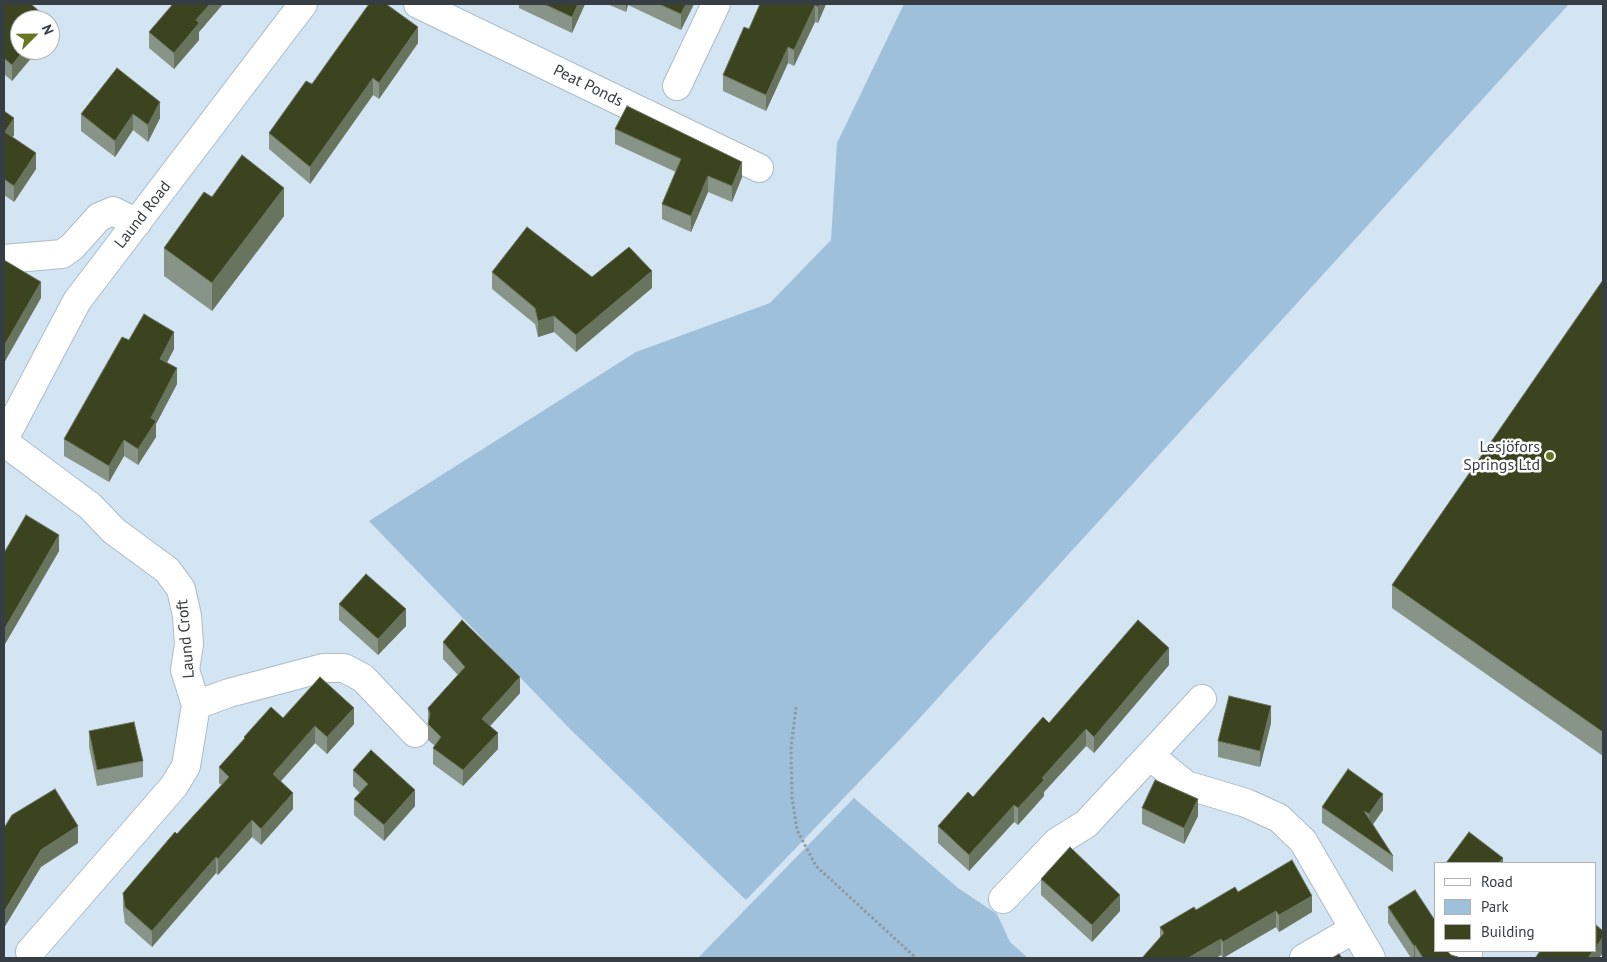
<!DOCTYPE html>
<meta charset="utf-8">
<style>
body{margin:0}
#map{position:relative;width:1607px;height:962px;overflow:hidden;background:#d3e4f2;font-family:"PT Sans",sans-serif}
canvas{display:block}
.frame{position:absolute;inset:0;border:5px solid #363d43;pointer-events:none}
.legend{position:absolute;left:1434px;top:862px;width:162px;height:90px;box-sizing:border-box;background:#fff;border:1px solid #afb1b4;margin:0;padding:6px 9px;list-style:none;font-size:15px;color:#363d43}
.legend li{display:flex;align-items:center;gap:10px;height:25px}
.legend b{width:25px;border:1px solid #afb1b4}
.north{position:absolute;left:10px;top:10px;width:50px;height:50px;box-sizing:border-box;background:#fff;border:1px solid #afb1b4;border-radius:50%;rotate:67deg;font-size:14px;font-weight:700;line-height:20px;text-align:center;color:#363d43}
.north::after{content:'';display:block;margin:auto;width:18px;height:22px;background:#677622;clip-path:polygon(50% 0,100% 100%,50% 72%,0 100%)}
</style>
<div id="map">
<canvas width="1607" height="962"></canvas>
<div class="frame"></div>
<ul class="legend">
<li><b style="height:6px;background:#fff"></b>Road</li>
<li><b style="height:14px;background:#9ec0db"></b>Park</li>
<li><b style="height:14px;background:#3c441f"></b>Building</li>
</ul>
<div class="north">N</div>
</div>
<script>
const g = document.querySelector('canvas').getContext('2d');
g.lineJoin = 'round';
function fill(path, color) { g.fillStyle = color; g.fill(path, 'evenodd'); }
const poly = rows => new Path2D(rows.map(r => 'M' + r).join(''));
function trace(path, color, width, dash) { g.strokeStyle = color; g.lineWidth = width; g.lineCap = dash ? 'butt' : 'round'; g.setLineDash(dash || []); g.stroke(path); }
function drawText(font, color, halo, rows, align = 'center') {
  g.font = font + ' "PT Sans",sans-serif'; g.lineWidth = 5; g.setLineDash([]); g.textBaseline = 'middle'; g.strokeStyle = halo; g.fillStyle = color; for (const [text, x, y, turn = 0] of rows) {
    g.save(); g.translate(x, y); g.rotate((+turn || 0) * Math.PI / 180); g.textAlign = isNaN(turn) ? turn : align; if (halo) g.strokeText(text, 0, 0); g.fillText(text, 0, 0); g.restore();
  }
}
fill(poly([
 [904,4,1569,4,907,732,746,900,570,729,369,521,636,352,770,303,831,240,837,143],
 [854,798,958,888,997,914,1010,942,1028,958,698,958]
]), '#9ec0db');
const minor = poly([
 [418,4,759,168],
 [677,86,716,4],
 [4,259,62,254,72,247,99,217,113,211,137,223],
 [4,439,77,301,303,4],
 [4,442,90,506,114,531,167,570,181,589,187,616,189,644,185,670,196,705,186,766,174,786,30,952],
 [196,705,229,693,323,668,344,668,363,678,415,733],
 [1150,756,1186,785,1246,803,1279,818,1303,841,1371,958],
 [1003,899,1057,842,1086,824,1202,699],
 [1304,958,1354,929],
 [1459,958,1468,953]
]);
trace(minor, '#abbcc9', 30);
trace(poly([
 [796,707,791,748,792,798,797,830,816,866,916,958]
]), '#8c98a2', 3, [2.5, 2.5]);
trace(minor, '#fff', 28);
fill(poly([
 [4,4,20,50,38,50,12,81,4,74],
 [173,4,223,4,199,32,199,40,174,69,149,48,149,32],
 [519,4,585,4,572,33,519,8],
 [607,4,694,4,681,30,628,5,626,12],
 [760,4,826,4,818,23,815,22,794,66,788,63,766,111,723,91,723,75,749,29],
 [418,43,379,99,373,95,310,184,269,149,269,133,312,84],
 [117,68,160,118,148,142,133,130,115,157,81,131,81,114],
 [4,111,14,135,12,137,36,169,14,202,4,195],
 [615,129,742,177,732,202,708,192,691,232,662,219,662,204,676,172,615,144],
 [212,197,284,216,212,311,164,276,164,248],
 [492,272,592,277,652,288,576,352,554,332,538,337,535,324,492,289],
 [1603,280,1603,756,1392,608,1392,585],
 [129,340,174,349,167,363,177,384,156,424,156,437,138,465,124,456,109,482,64,456,64,439],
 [59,551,5,644,4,643,4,553],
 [339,604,406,626,378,655,339,620],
 [443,642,520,693,490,726,498,749,463,786,433,764,433,748,435,746,428,740,428,708,458,675,443,659],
 [1169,665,1094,753,1086,746,1044,792,1044,796,1018,825,1014,822,969,871,938,843,938,826,973,797,1049,723],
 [283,718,354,724,327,754,315,743,281,781,293,809,261,845,252,837,218,875,216,873,152,947,125,923,123,909,123,893,221,785,219,783,219,767,244,740,244,737],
 [1271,723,1260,767,1218,757,1218,741],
 [89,731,143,761,143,777,97,786,89,747],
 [353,770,415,806,384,841,354,815,354,799,360,793,353,786],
 [1322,807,1383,810,1373,824,1393,856,1393,872,1322,823],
 [1142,808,1198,816,1184,844,1142,824],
 [1041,879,1120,911,1092,942,1041,895],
 [1238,892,1312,912,1279,932,1276,927,1223,958,1221,955,1216,958,1142,958,1160,938,1160,927,1196,910],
 [1388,907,1436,951,1459,958,1411,958,1388,923]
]), '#889488');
fill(poly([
 [210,4,223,4,199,32,199,40,174,69,174,53,196,20],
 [578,4,585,4,572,33,572,17],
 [626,4,628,4,626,12],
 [686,4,694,4,681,30,681,14],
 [819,4,826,4,818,23,818,7],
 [815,5,815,22,794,66,794,50],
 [418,27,418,43,379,99,379,83],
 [788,47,788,63,766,111,766,95],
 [24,50,38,50,12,81,12,65],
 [373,78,373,95,310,184,310,167],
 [160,102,160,118,148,142,148,125],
 [133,114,133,130,115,157,115,141],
 [14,118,14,135,5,148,5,132],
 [36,153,36,169,14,202,14,186],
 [742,162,742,177,732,202,732,186],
 [708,176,708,192,691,232,691,216],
 [284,188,284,216,212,311,212,283],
 [652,271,652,288,576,352,576,335],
 [41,282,41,298,4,363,4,346],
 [554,316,554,332,538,337,538,321],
 [174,332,174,349,160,375,160,359],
 [177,368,177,384,156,424,156,437,138,465,138,449,151,418],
 [124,440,124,456,109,482,109,466],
 [59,535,59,551,5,644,5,628],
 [406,609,406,626,378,655,378,639],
 [1169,648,1169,665,1094,753,1094,737],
 [520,677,520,693,482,735,482,719],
 [1271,706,1271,723,1260,767,1260,751],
 [354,708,354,724,327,754,327,737],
 [315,726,315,743,273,790,273,774],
 [1086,729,1086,746,1044,792,1044,796,1018,825,1018,808,1042,778],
 [498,733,498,749,463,786,463,770],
 [415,790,415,806,384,841,384,825],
 [293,793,293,809,261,845,261,829],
 [1383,794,1383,810,1369,830,1369,814],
 [1198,799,1198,816,1184,844,1184,828],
 [1014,805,1014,822,969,871,969,855],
 [252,820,252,837,218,875,218,859],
 [78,826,78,843,41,867,4,928,4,912,41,850],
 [216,857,216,873,152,947,152,931],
 [1503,858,1503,863,1499,863],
 [1120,895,1120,911,1092,942,1092,925],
 [1312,896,1312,912,1279,932,1279,915],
 [1276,911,1276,927,1223,958,1223,942],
 [1603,937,1603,953,1599,958,1588,958,1593,951,1596,951,1596,947],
 [1221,939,1221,955,1216,958,1188,958],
 [1415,945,1415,958,1414,958,1414,946]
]), '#69745e');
const building = poly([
 [4,4,31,4,49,20,20,20,20,50,24,50,12,65,4,58,4,4],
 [173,4,210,4,196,20,199,23,174,53,149,32,173,4],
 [369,4,386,4,418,27,379,83,373,78,310,167,269,133,306,81,312,84,369,4],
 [544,4,578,4,572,17,544,4],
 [659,4,686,4,681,14,659,4],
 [760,4,819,4,818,7,815,5,794,50,788,47,766,95,723,75,744,27,749,29,760,4],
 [117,68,160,102,148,125,133,114,115,141,81,114,117,68],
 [627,106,742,162,732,186,708,176,691,216,662,204,681,159,615,129,627,106],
 [4,111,14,118,5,132,36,153,14,186,4,179,4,111],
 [242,155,284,188,212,283,164,248,204,192,212,197,242,155],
 [527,227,592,277,629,247,652,271,576,335,554,316,538,321,535,308,492,272,527,227],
 [4,260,41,282,4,346,4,260],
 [1603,280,1603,732,1392,585,1603,280],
 [144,314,174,332,160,359,177,368,151,418,156,421,138,449,124,440,109,466,64,439,122,337,129,340,144,314],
 [26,515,59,535,5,628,4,627,4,553,26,515],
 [366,574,406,609,378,639,339,604,366,574],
 [462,620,520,677,482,719,498,733,463,770,433,748,441,737,428,724,430,714,428,708,465,667,443,642,462,620],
 [1138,620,1169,648,1094,737,1086,729,1042,778,1044,780,1018,808,1014,805,969,855,938,826,968,792,973,797,1043,717,1049,723,1138,620],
 [320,677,354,708,327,737,315,726,273,774,293,793,261,829,252,820,218,859,216,857,152,931,125,907,123,893,175,832,177,834,229,777,219,767,245,738,244,737,271,707,283,718,320,677],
 [1229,696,1271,706,1260,751,1218,741,1229,696],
 [134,722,143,761,97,770,89,731,134,722],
 [371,750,415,790,384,825,354,799,368,784,353,770,371,750],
 [1348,769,1383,794,1369,814,1364,811,1393,856,1322,807,1348,769],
 [1155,780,1198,799,1184,828,1142,808,1155,780],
 [55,789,78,826,41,850,4,912,4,828,12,815,55,789],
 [1469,832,1503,858,1499,863,1446,863,1469,832],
 [1070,847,1120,895,1092,925,1041,879,1070,847],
 [1292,860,1312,896,1279,915,1276,911,1223,942,1221,939,1188,958,1142,958,1164,933,1160,927,1194,907,1196,910,1235,887,1238,892,1292,860],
 [1415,890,1436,922,1436,951,1447,951,1451,955,1458,957,1459,958,1423,958,1415,945,1414,946,1388,907,1415,890],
 [1596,925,1603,931,1603,937,1596,947,1596,925],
 [1540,951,1593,951,1588,958,1537,958,1536,957,1540,951],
 [1339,954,1342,958,1332,958,1339,954]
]);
fill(building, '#3c441f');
trace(building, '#69745e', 1);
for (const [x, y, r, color] of [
 [1550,456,5,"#677622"]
]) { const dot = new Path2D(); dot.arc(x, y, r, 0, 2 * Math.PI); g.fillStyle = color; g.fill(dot); trace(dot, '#fff', 2); }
drawText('16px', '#363d43', '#fff', [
 ["Peat Ponds",588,86,26],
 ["Laund Road",143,215,-52],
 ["Laund Croft",186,639,-95]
]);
drawText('16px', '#363d43', '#fff', [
 ["Lesjöfors",1540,447],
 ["Springs Ltd",1540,465]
], 'right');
</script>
